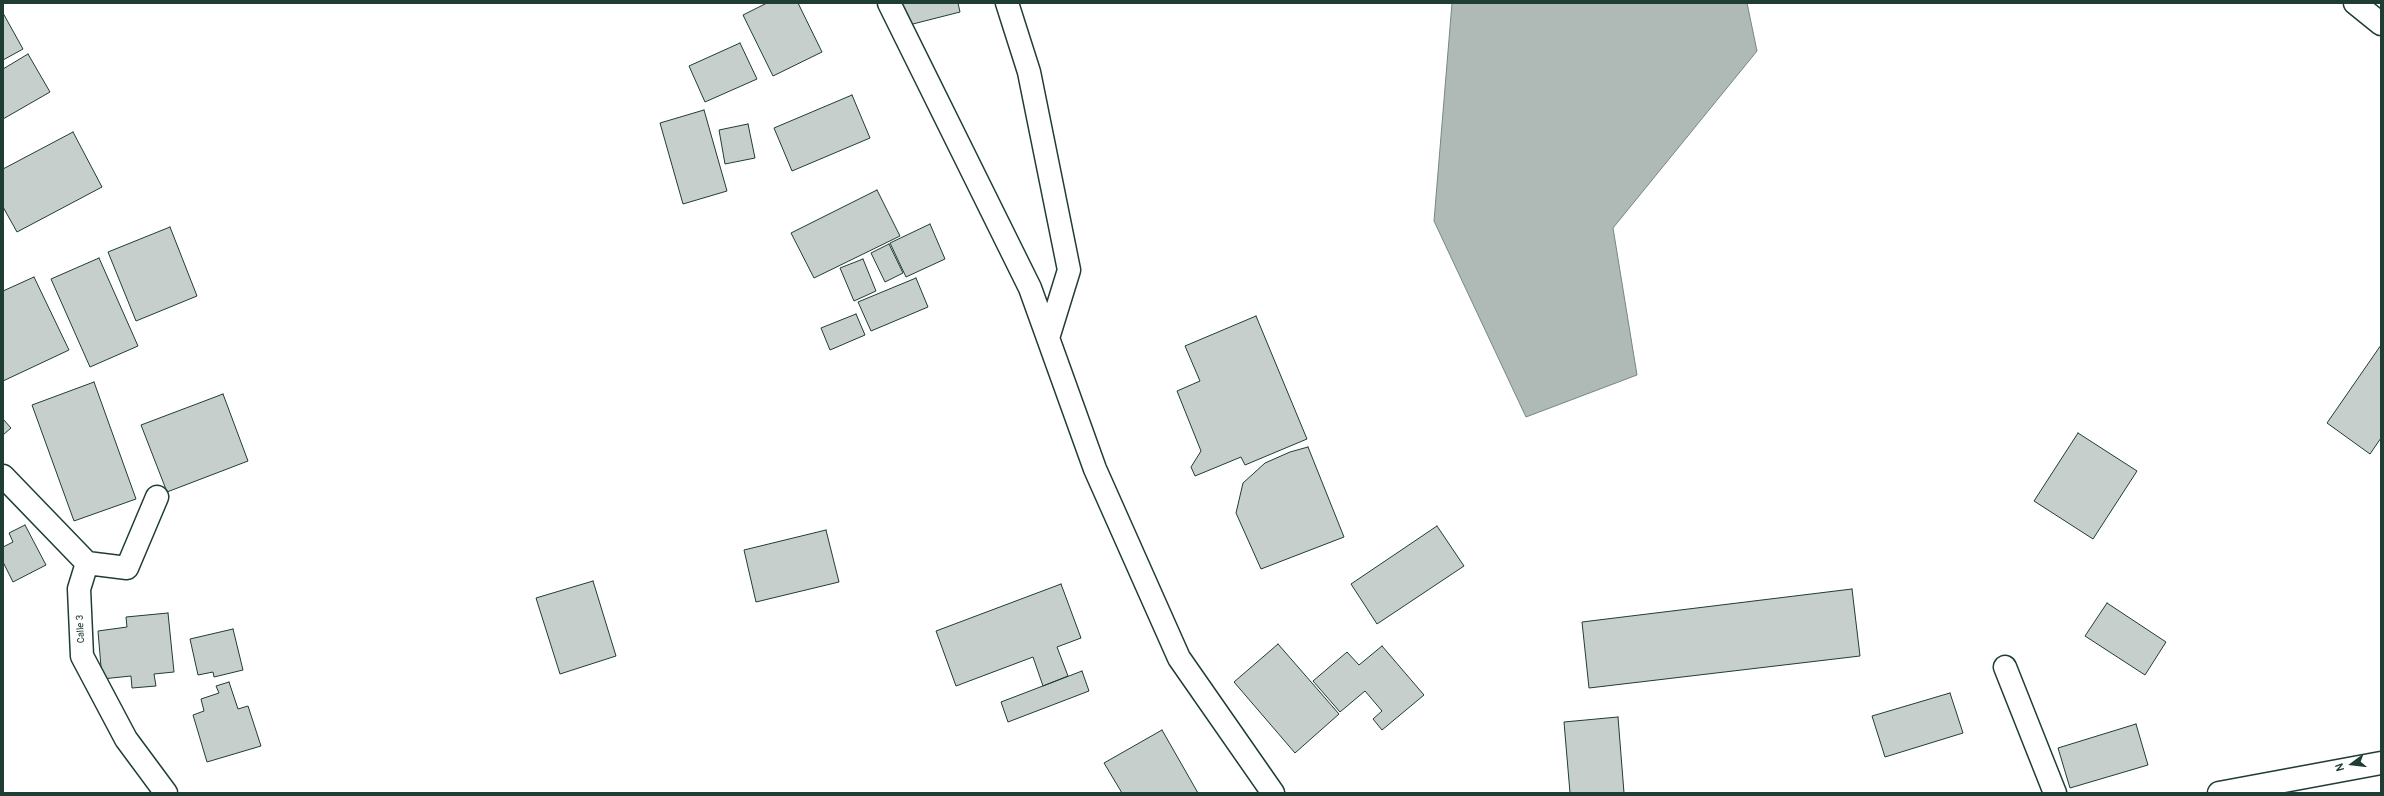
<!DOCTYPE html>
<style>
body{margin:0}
#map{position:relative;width:2384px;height:796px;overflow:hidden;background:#fff;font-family:Pangolin,sans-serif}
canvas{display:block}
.frame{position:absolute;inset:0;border:4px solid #1f3d34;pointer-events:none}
.north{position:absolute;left:2332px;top:744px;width:40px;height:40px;-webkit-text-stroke:3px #fff;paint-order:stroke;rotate:255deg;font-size:11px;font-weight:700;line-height:16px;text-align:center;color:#1f3d34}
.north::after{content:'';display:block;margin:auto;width:14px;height:18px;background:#1f3d34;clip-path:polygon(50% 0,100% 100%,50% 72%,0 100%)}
</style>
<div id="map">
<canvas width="2384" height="796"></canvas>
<div class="frame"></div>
<div class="north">N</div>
</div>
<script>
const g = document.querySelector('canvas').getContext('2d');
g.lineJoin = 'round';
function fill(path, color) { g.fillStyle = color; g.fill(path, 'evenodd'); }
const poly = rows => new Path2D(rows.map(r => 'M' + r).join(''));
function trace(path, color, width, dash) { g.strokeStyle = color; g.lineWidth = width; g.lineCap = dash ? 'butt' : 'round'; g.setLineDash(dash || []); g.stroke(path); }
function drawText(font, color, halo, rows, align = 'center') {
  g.font = font + ' Pangolin,sans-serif'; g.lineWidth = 4; g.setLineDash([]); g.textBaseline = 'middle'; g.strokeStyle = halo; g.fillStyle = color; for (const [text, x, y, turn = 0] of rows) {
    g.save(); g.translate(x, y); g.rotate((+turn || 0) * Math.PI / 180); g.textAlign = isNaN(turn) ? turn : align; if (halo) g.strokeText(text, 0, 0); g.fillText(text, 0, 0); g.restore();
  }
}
const water = poly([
 [1452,3,1747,3,1757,51,1613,228,1637,375,1526,417,1434,221,1452,3]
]);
fill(water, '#afbab7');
trace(water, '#758883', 1);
const building = poly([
 [767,3,798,3,822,52,773,76,743,15,767,3],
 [899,3,958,3,960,12,905,26,899,3],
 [3,13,23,49,3,60,3,13],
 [740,43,757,79,705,102,689,66,740,43],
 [28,54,50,92,3,119,3,69,28,54],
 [852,95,870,138,792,171,774,128,852,95],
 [704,110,727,191,683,204,660,123,704,110],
 [748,124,755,158,725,164,719,130,748,124],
 [73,132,102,187,17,232,3,207,3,169,73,132],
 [877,190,900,236,814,278,791,233,877,190],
 [930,224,945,259,906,277,890,243,930,224],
 [170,227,197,296,136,321,108,252,170,227],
 [889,244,903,273,885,282,871,253,889,244],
 [99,258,138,346,90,367,51,279,99,258],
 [863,259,876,291,854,301,840,268,863,259],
 [34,277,69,350,3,381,3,291,34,277],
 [916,278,928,307,871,331,858,302,916,278],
 [856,314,865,335,830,350,821,328,856,314],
 [1256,316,1307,439,1245,465,1241,457,1195,476,1191,467,1201,451,1177,391,1200,381,1185,346,1256,316],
 [2381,345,2381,438,2370,454,2327,423,2381,345],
 [94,382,136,499,74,521,32,405,94,382],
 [223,394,248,461,167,492,141,425,223,394],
 [3,419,11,428,3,435,3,419],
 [2078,433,2137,471,2093,539,2034,501,2078,433],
 [1308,447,1344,537,1261,569,1236,513,1243,483,1265,463,1290,452,1308,447],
 [25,525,46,565,13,582,3,562,3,547,13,542,9,533,25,525],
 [1437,526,1464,566,1377,624,1351,584,1437,526],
 [826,530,839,582,756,602,744,550,826,530],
 [593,581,616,656,560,674,536,598,593,581],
 [1061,584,1081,638,1057,647,1068,676,1043,686,1033,657,956,686,936,631,1061,584],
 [1852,589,1860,656,1589,688,1582,622,1852,589],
 [2107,603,2166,642,2145,675,2085,636,2107,603],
 [168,613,174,672,154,674,156,686,132,688,131,676,102,679,98,631,127,627,126,617,168,613],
 [233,629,243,670,214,677,213,672,198,675,190,639,233,629],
 [1278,644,1339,714,1295,753,1234,682,1278,644],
 [1382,646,1424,695,1382,730,1373,719,1382,711,1365,691,1340,712,1313,681,1347,652,1359,665,1382,646],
 [1082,671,1089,691,1008,722,1001,702,1082,671],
 [229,682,238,709,248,706,261,746,207,762,193,715,204,711,201,699,219,693,216,686,229,682],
 [1950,693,1963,733,1885,757,1872,716,1950,693],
 [1618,717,1624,793,1570,793,1564,722,1618,717],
 [2136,724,2148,765,2070,788,2058,748,2136,724],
 [1162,730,1198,793,1122,793,1104,763,1162,730]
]);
fill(building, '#c7cfcc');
trace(building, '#1f3d34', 1);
const minor = poly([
 [889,3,1030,288,1095,469,1179,658,1273,793],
 [1007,3,1029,72,1069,270,1048,338],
 [2355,3,2381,24],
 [3,476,87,563,79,589,82,656,126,739,166,793],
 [87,563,127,568,157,497],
 [2005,667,2055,793],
 [2219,793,2381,763]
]);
trace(minor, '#1f3d34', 25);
trace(minor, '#fff', 22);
drawText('10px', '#1f3d34', '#fff', [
 ["Calle 3",81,629,-93]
]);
</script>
